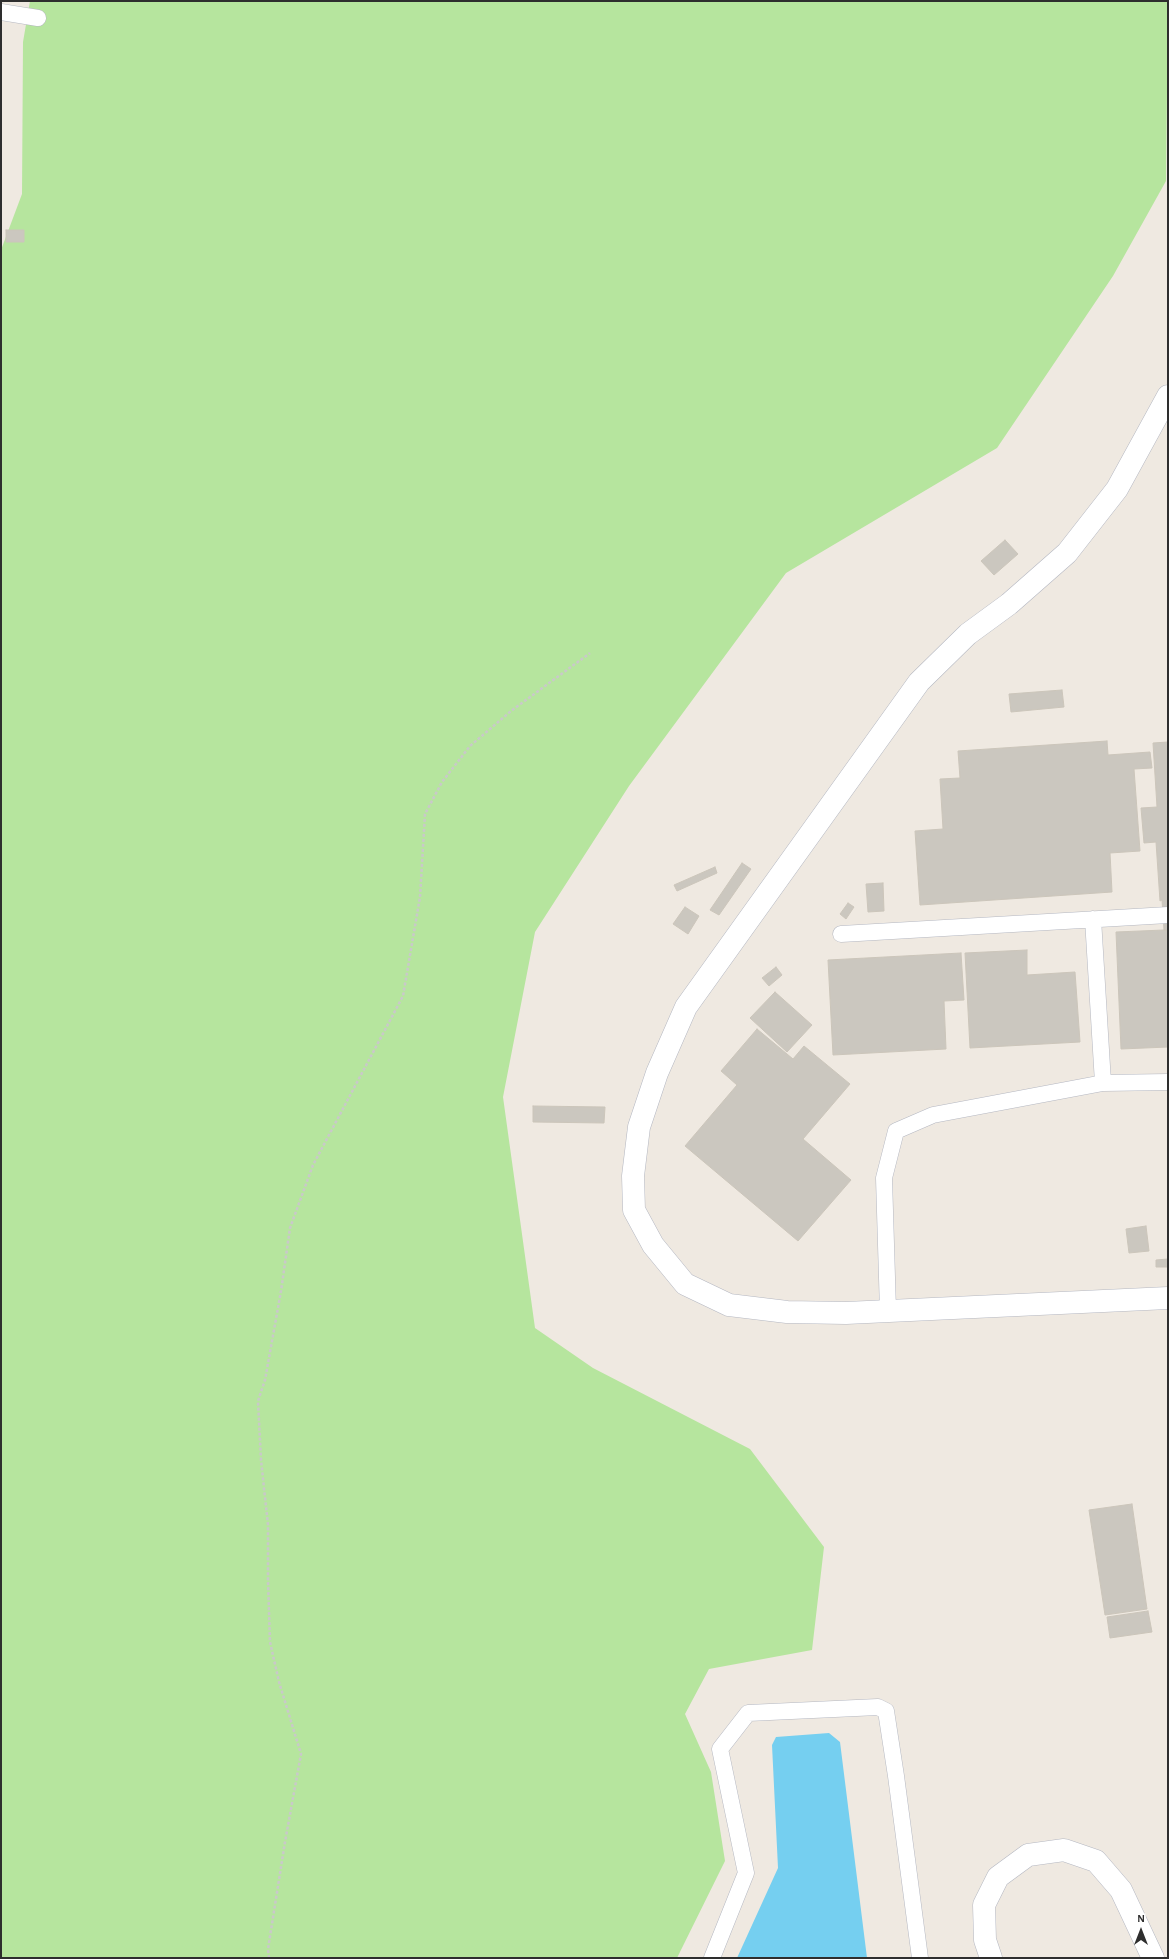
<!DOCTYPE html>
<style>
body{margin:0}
#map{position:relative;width:1169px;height:1959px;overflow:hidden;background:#efe9e1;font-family:"Alegreya Sans",sans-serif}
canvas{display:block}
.frame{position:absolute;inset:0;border:2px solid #2e2e2e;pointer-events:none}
.north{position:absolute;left:1121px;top:1911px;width:40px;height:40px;-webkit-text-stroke:3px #fff;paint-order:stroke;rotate:0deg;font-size:11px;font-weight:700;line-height:16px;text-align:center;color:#2e2e2e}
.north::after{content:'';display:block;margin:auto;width:14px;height:18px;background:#2e2e2e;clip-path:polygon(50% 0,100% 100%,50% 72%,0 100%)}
</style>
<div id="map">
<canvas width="1169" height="1959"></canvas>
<div class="frame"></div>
<div class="north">N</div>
</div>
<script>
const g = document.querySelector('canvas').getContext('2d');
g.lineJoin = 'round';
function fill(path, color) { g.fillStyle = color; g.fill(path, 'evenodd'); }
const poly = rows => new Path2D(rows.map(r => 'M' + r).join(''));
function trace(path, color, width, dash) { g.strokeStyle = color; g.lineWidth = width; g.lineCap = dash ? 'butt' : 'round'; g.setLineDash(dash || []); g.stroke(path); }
fill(poly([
 [30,1,1168,1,1166,181,1113,276,997,448,786,573,629,786,535,932,503,1097,535,1328,593,1368,750,1449,824,1547,812,1650,709,1669,685,1714,711,1772,725,1861,677,1958,1,1958,1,250,22,194,23,42]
]), '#b6e59e');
fill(poly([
 [829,1733,840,1742,867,1958,737,1958,778,1868,772,1745,776,1737]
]), '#75cff0');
const building = poly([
 [6,230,24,230,24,242,6,242,6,230],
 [1005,540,1018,554,994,575,981,561,1005,540],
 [1062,690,1064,707,1011,712,1009,694,1062,690],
 [1107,741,1108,755,1150,752,1152,768,1134,769,1140,851,1110,853,1112,892,920,905,915,831,943,829,940,779,960,778,958,751,1107,741],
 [1168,742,1168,930,1164,930,1162,900,1160,901,1156,842,1144,843,1141,808,1157,807,1153,743,1168,742],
 [742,863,751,869,719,915,710,910,742,863],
 [715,867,717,873,677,891,674,885,715,867],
 [883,883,884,911,868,912,866,884,883,883],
 [848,903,854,907,846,919,840,914,848,903],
 [685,907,699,916,688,934,673,924,685,907],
 [1164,930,1168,930,1168,1047,1121,1049,1116,932,1164,930],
 [1027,950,1027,975,1075,972,1080,1042,970,1048,965,953,1027,950],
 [961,953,964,1000,944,1001,946,1049,833,1055,828,960,961,953],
 [776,967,782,975,769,986,762,978,776,967],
 [775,992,812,1025,787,1052,750,1018,775,992],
 [757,1029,793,1059,804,1046,850,1084,803,1139,851,1180,798,1241,685,1146,737,1085,721,1071,757,1029],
 [533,1106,605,1107,604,1123,533,1122,533,1106],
 [1146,1226,1149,1251,1129,1253,1126,1229,1146,1226],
 [1168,1259,1168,1267,1156,1267,1156,1260,1168,1259],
 [1132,1504,1147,1609,1105,1615,1089,1510,1132,1504],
 [1148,1611,1152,1632,1110,1638,1107,1617,1148,1611]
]);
fill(building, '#cbc7bf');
trace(building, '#cbc5ba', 1);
const service = poly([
 [1,12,38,18],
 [1093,919,1103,1083],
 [841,934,1168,915],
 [888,1311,884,1178,896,1131,933,1115,1103,1083,1168,1082],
 [712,1958,746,1873,720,1749,748,1713,878,1707,886,1711,896,1776,920,1958]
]);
const minor = poly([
 [1168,396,1117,489,1067,553,1009,604,968,634,919,682,686,1007,657,1073,639,1127,633,1176,634,1210,653,1245,685,1284,729,1305,787,1312,846,1313,1168,1298]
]);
const tertiary = poly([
 [991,1958,985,1940,984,1905,998,1877,1028,1855,1064,1850,1096,1861,1121,1890,1153,1958]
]);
trace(service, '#b4b7c1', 17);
trace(minor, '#b4b7c1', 23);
trace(tertiary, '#b4b7c1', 23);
trace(poly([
 [269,1958,268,1949,285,1842,301,1754,279,1682,270,1642,268,1581,268,1525,261,1460,258,1401,265,1380,281,1291,290,1228,313,1165,403,996,420,897,425,814,442,782,470,746,511,711,590,653]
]), '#c9c9c9', 2.5, [3, 2]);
trace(service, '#fff', 16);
trace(minor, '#fff', 22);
trace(tertiary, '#fff', 22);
</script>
